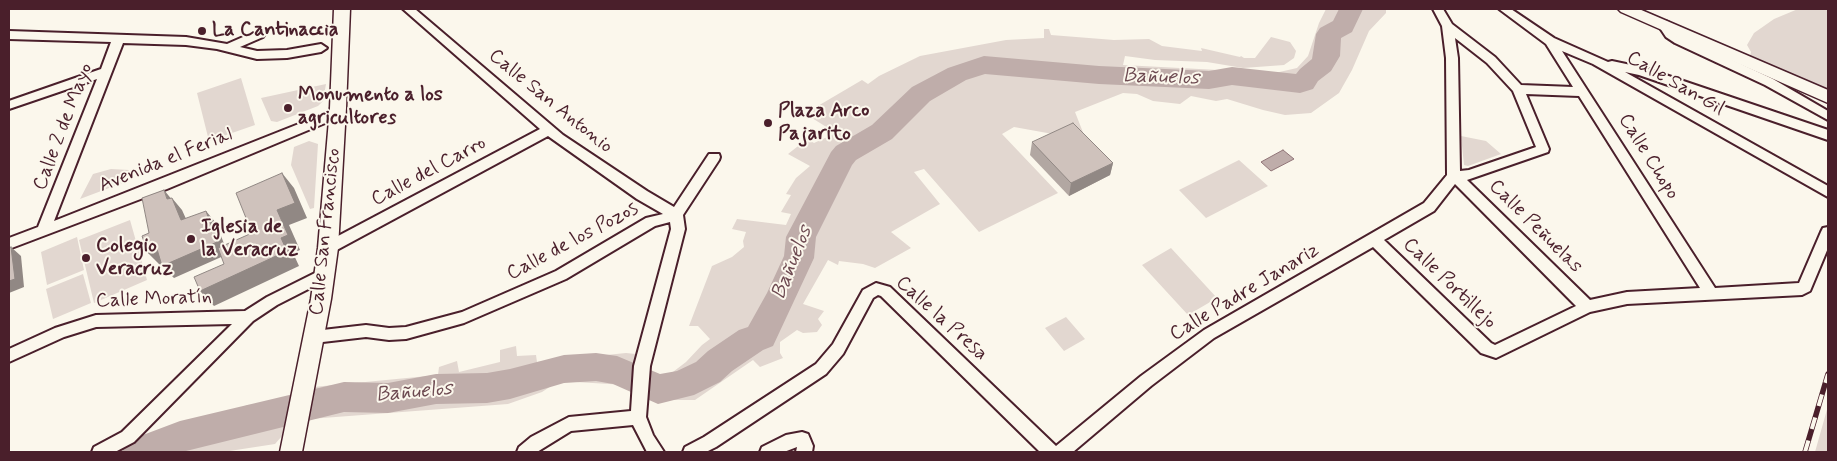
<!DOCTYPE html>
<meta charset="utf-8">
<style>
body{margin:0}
#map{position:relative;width:1837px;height:461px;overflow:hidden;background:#fbf7ec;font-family:Mynerve,sans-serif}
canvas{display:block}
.frame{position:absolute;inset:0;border:10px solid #4a1f2b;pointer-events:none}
</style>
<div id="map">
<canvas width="1837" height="461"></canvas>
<div class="frame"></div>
</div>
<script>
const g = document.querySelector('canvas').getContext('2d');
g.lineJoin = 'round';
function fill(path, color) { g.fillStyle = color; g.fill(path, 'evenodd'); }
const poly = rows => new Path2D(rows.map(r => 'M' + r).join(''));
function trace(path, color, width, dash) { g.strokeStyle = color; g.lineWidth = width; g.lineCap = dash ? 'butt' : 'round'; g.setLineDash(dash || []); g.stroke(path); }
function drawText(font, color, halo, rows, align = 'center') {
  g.font = font + ' Mynerve,sans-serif'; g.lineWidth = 4; g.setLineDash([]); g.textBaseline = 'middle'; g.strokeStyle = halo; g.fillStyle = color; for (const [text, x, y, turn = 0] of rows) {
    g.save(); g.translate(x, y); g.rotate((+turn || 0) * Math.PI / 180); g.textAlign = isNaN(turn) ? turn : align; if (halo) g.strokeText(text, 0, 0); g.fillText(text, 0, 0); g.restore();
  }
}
fill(poly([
 [1326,9,1386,9,1386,13,1369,31,1352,70,1339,93,1311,113,1285,115,1263,110,1227,99,1216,101,1191,96,1180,104,1153,101,1137,94,1123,93,1075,112,1086,140,1014,127,1002,134,1058,193,979,232,924,169,914,172,940,204,891,232,911,248,875,268,863,264,839,261,838,265,828,260,803,304,824,311,818,319,822,325,817,332,803,333,797,330,780,342,780,353,783,358,760,367,753,360,695,400,658,400,661,381,686,362,702,345,710,339,698,326,689,326,712,266,732,257,744,247,743,241,746,232,732,229,737,219,786,225,791,214,781,212,791,195,786,194,796,178,810,166,788,154,807,139,814,143,836,133,812,118,811,110,862,80,868,84,879,76,920,56,1006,40,1044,38,1044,29,1049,29,1051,35,1114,40,1149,39,1162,46,1202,51,1201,48,1240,57,1241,56,1244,58,1255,58,1271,37,1290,42,1296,51,1294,58,1284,65,1243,68,1207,62,1155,60,1125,56,1123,65,1275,73,1297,68,1308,56,1319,23],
 [1798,9,1828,9,1828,91,1750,56,1751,52,1747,45,1754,33,1774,19],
 [241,78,255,125,209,141,197,93],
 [326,84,323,101,318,106,277,122,271,121,261,98],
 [1461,136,1486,141,1501,154,1468,166,1464,165],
 [309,141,318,144,314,208,310,209,291,165,294,147],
 [1239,160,1268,186,1206,218,1179,190],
 [111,169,129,170,125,182,80,199,93,174],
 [130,220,147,280,94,303,79,240],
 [77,237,84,270,47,285,41,252],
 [1171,248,1217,298,1188,315,1142,265],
 [83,274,91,303,53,319,46,289],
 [1066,317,1085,339,1064,351,1045,328],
 [516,346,517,356,536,355,537,362,626,353,645,355,641,381,626,385,559,381,542,392,508,404,296,420,275,444,223,452,110,452,152,435,208,424,247,405,276,403,303,388,438,375,439,367,457,361,459,372,500,362,500,350],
 [1828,406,1828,452,1815,452]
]), '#e2d7d0');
const water = poly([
 [1283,150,1294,159,1271,171,1261,162,1283,150]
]);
fill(water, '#bfadaa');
trace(water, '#907477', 1);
fill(poly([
 [1339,9,1363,9,1352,32,1341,38,1340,56,1331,71,1318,81,1313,89,1300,93,1232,85,1209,89,1099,84,985,74,966,80,930,101,892,139,856,160,852,165,816,237,814,258,773,346,763,350,732,371,720,382,694,395,658,404,613,384,596,381,564,383,510,399,487,403,436,404,388,413,344,412,182,452,122,452,127,441,180,421,344,382,388,383,436,374,487,373,510,369,564,355,596,353,617,356,660,374,677,371,696,362,708,351,739,330,748,327,767,293,784,256,786,237,831,152,836,146,872,125,912,87,948,68,984,56,1099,66,1209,71,1232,67,1296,74,1300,69,1312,59,1316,34,1320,28,1333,21,1339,9]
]), '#bfadaa');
const street = poly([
 [403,9,415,9,563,135,647,191,674,207,709,154,719,154,720,157,719,160,683,215,685,229,650,366,646,417,653,435,664,452,647,452,633,425,571,431,537,452,517,452,519,447,531,437,569,417,631,411,634,366,671,229,670,222,655,226,566,279,464,323,406,339,389,340,366,337,314,343,309,341,307,337,309,333,314,331,366,325,389,328,406,327,462,312,556,271,646,218,663,214,637,199,548,136,333,252,328,253,323,252,321,248,323,244,540,129,403,9],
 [1433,9,1443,9,1452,24,1495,57,1521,85,1573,87,1546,44,1499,9,1511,9,1554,38,1608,62,1612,61,1645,68,1828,130,1828,140,1639,75,1625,72,1828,186,1828,197,1593,64,1562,51,1715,288,1799,283,1821,232,1823,228,1828,227,1828,248,1810,291,1802,295,1627,304,1590,312,1496,358,1481,353,1373,247,1214,338,1151,386,1073,452,1040,452,881,296,878,295,873,298,843,354,826,374,716,447,706,452,683,452,685,447,704,437,816,364,833,344,863,290,876,283,890,287,1056,446,1141,376,1204,330,1424,203,1447,175,1446,58,1442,26,1433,9],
 [1455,38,1487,63,1513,91,1536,147,1469,170,1460,171,1458,58,1455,38],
 [1526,94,1579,96,1700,288,1627,292,1590,300,1467,180,1548,152,1549,149,1526,94],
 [1455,184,1463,192,1576,306,1495,345,1491,343,1384,240,1434,211,1455,184],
 [1664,21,1668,22,1674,31,1683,37,1773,79,1828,111,1828,120,1765,85,1675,43,1666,37,1658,25,1664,21],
 [259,30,265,34,263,37,240,47,257,51,287,50,321,44,327,48,321,52,287,58,257,59,217,49,186,45,123,43,54,221,334,110,342,110,344,113,342,116,167,189,9,249,9,238,38,227,97,79,9,109,9,101,101,69,111,42,9,39,9,31,186,37,227,44,259,30],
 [323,269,328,271,330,275,328,279,277,305,253,321,134,442,115,452,92,452,94,447,122,432,232,324,96,327,64,337,9,362,9,349,55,328,96,315,245,311,267,297,323,269],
 [802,432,808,434,813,446,812,452,796,452,797,447,784,452,760,452,762,447,786,435,802,432]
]);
const secondary = poly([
 [334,9,350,9,346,108,338,248,331,299,302,452,280,452,311,299,318,248,330,108,334,9],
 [1618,9,1639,9,1828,90,1828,103,1621,12,1618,9]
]);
trace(street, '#4a1f2b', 4);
trace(secondary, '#4a1f2b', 3);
fill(street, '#fbf7ec');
fill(secondary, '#fbf7ec');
const rail = poly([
 [1805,452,1828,374]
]);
trace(rail, '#4a1f2b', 5.5);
trace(rail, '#fbf7ec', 4, [12]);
fill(poly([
 [1032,142,1113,163,1110,175,1069,196,1030,155]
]), '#b2a7a2');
fill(poly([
 [1113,163,1110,175,1069,196,1071,183],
 [282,173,294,188,307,218,289,225,300,250,293,253,299,266,214,306,200,291,281,238,277,210],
 [164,190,173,201,172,198,182,210,192,232,181,220,167,199],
 [206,211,216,223,228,254,174,278,162,266],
 [11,247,21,256,24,287,9,293,9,281],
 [157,249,168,261,160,265,148,253]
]), '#918884');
const building = poly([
 [1073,123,1113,163,1071,183,1032,142,1073,123],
 [282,173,295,203,277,210,288,235,281,238,287,251,200,291,194,277,224,264,218,248,252,233,236,193,282,173],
 [164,190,167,199,172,198,181,220,206,211,217,242,162,266,157,249,148,253,142,236,149,233,142,198,164,190],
 [11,247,15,279,9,281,9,248,11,247]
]);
fill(building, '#cfc2bc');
trace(building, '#918884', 1);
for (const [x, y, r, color] of [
 [202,31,5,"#4a1f2b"],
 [288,108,5,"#4a1f2b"],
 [768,123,5,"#4a1f2b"],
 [191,239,5,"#4a1f2b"],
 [86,258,5,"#4a1f2b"]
]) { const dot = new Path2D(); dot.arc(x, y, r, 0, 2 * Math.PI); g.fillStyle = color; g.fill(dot); trace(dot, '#fbf7ec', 2); }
drawText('bold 20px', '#4a1f2b', '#fbf7ec', [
 ["La Cantinaccia",212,31],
 ["Monumento a los",298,96],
 ["agricultores",298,119],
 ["Plaza Arco",778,112],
 ["Pajarito",778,135],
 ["Iglesia de",201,228],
 ["la Veracruz",201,251],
 ["Colegio",96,247],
 ["Veracruz",96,270]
], 'left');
drawText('20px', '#4a1f2b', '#fbf7ec', [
 ["Calle San Gil",1675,84,30],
 ["Calle San Antonio",550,102,39],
 ["Calle 2 de Mayo",64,127,-69],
 ["Calle Chopo",1648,157,58],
 ["Avenida el Ferial",166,161,-22],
 ["Calle del Carro",429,172,-28],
 ["Calle Peñuelas",1535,227,45],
 ["Calle San Francisco",326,232,-84],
 ["Calle de los Pozos",573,242,-28],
 ["Calle Portillejo",1449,284,44],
 ["Calle Padre Janariz",1245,293,-31],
 ["Calle Moratín",154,300,-2],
 ["Calle la Presa",941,319,42]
]);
drawText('italic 21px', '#6d4a51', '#fbf7ec', [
 ["Bañuelos",1161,78,2],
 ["Bañuelos",793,263,-68],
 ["Bañuelos",414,393,-5]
]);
</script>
